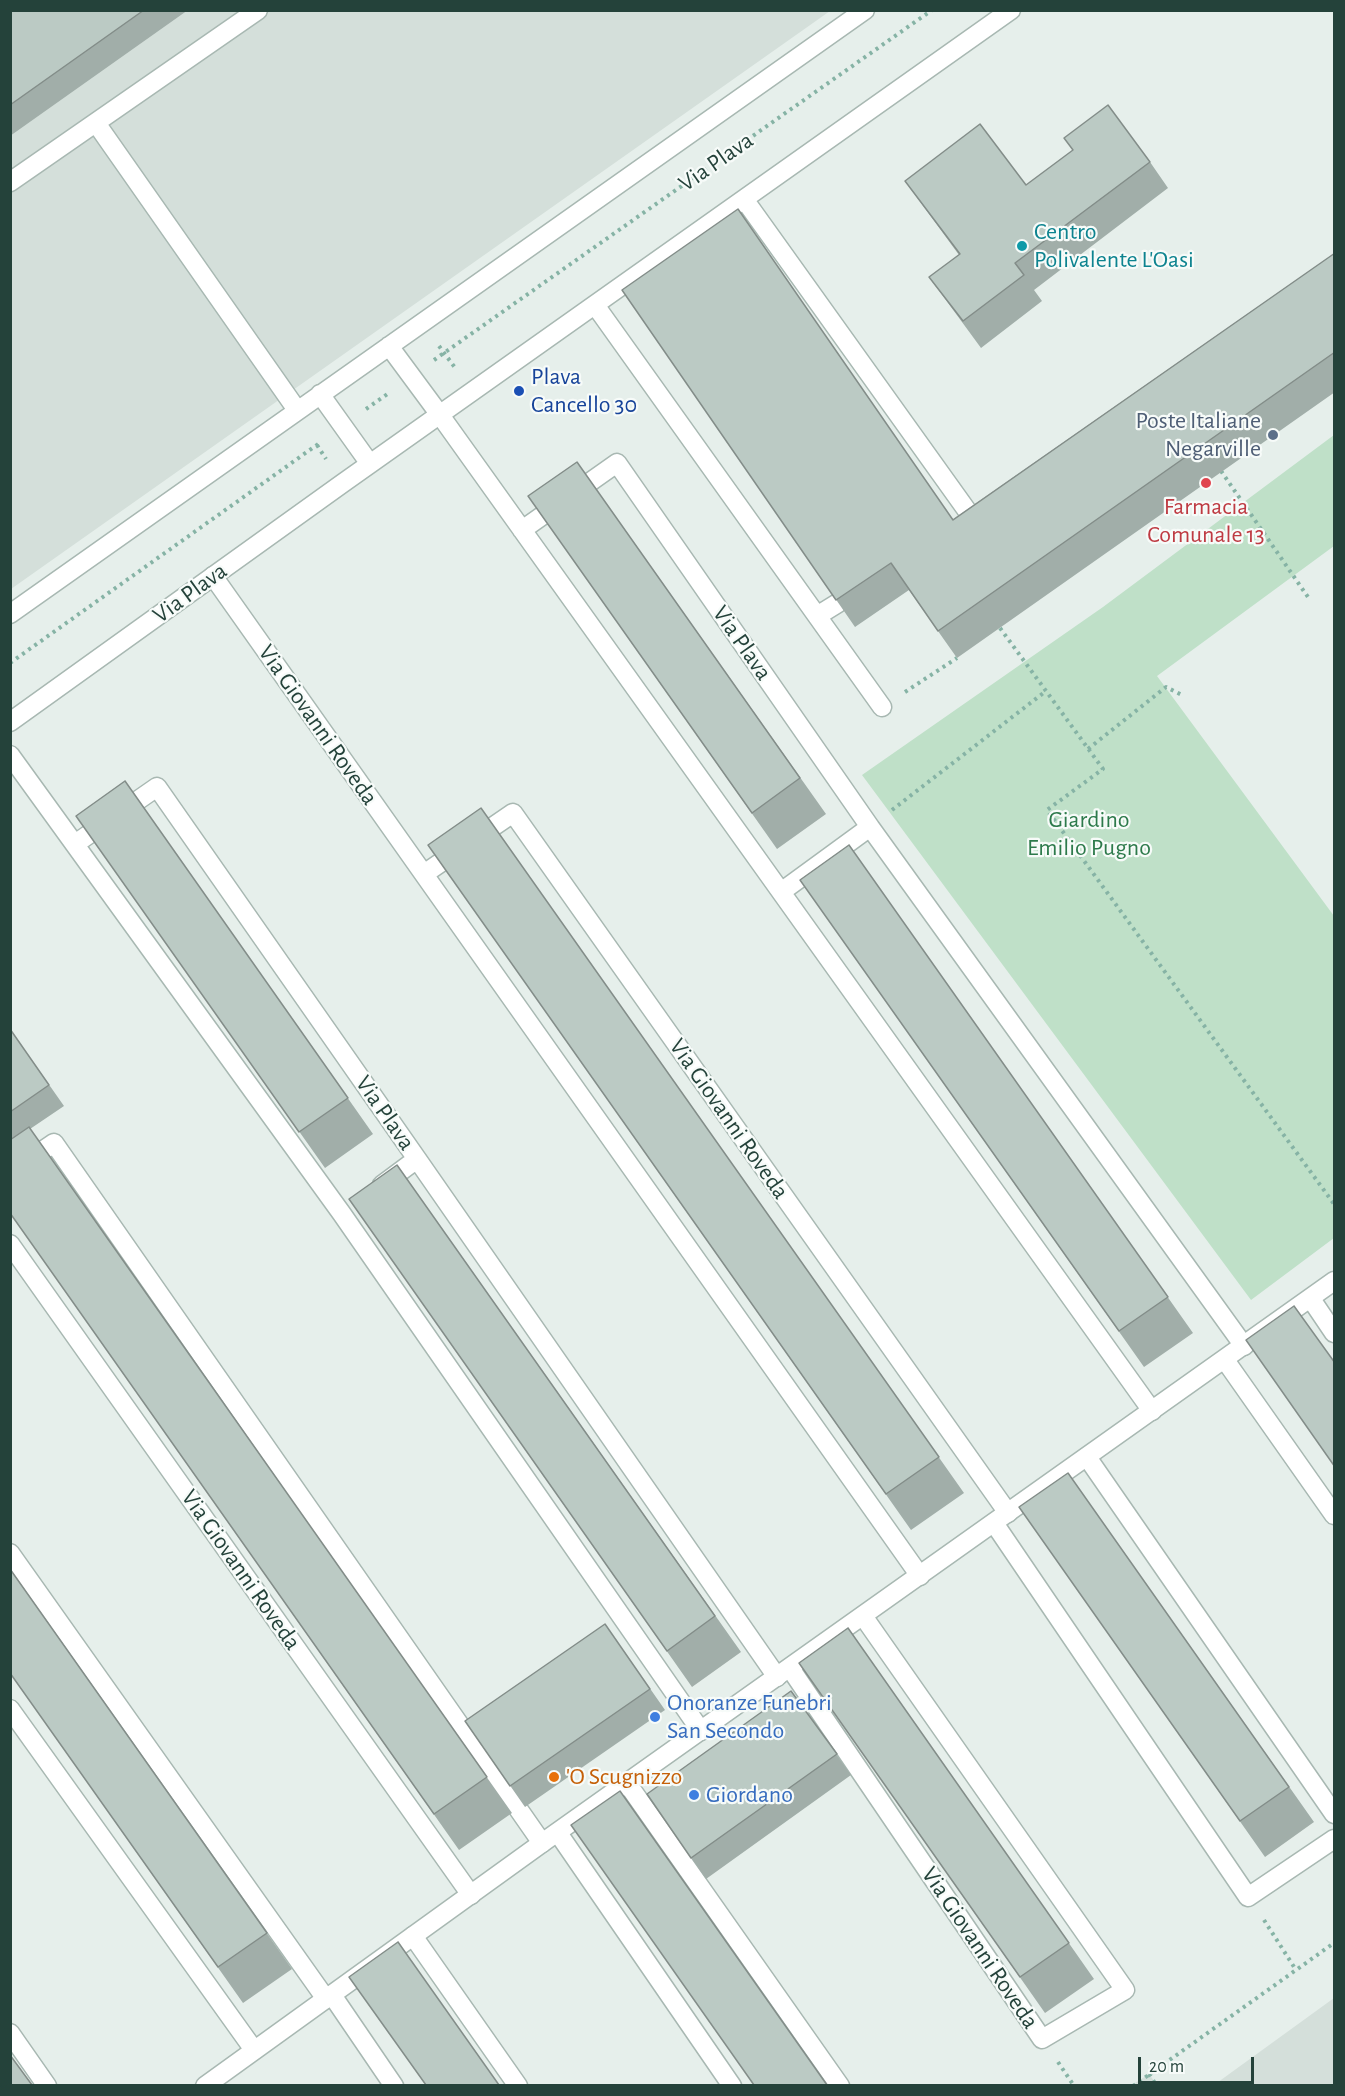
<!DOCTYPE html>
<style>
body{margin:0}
#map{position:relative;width:1345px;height:2096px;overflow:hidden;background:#e6efeb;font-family:"Alegreya Sans",sans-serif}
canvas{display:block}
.frame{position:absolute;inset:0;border:12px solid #24423a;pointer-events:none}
.scale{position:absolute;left:1138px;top:2057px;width:116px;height:27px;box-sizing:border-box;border:3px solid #24423a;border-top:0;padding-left:8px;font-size:18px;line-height:21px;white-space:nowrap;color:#24423a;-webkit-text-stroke:4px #f7fbf9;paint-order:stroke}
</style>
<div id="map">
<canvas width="1345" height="2096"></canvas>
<div class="frame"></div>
<div class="scale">20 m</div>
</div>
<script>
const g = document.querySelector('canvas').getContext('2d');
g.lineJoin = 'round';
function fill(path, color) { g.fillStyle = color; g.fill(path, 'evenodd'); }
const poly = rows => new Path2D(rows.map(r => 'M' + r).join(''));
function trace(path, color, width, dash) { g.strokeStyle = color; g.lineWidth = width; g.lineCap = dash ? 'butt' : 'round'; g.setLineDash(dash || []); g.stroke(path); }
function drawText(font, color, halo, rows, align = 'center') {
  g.font = font + ' "Alegreya Sans",sans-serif'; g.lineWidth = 4.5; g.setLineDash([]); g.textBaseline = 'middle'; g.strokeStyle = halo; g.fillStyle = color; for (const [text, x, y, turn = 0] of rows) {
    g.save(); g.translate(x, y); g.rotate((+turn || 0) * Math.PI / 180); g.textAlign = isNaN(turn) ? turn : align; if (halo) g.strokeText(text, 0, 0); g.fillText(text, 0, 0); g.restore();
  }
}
fill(poly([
 [11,11,830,11,11,589],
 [1334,1998,1334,2085,1214,2085],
 [1149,2074,1157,2085,1132,2085]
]), '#d4dfda');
fill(poly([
 [1334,435,1334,546,1157,676,1334,916,1334,1238,1251,1300,862,775,1103,607]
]), '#bfe0c8');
const lane = poly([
 [96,123,297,410],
 [10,182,258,10],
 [440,415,1152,1411],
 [522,530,617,463,870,827,781,892],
 [213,576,920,1576],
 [10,755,342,1214,701,1731],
 [870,827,1244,1346],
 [75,844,157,787,417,1159,382,1185],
 [424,874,513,813,1008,1513],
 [417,1159,777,1677],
 [10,1173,54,1143,542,1843],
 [10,1244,471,1895],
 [1311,1299,1334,1333],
 [1225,1360,1334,1515],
 [1087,1457,1334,1814],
 [994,1523,1248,1897,1334,1839],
 [10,1553,326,1999],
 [790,1668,1042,2039,1125,1990,863,1616],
 [10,1709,254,2050],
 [627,1783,840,2086],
 [558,1833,732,2086],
 [413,1936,518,2086],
 [332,1995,394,2086],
 [10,2033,47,2086]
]);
const street = poly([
 [744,199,968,512],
 [595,305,882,707],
 [389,346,440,415],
 [320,394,370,464],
 [10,614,865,10],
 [817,616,838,603],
 [10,722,343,483,1011,10],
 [205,2086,542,1843,1334,1281]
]);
trace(lane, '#a8b8b2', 21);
trace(street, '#a8b8b2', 21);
trace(poly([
 [439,346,456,369],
 [434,360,932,10],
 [366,409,389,393],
 [317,445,326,459],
 [1221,471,1310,600],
 [1000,628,1103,769,1047,810,1334,1204],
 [10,663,321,442],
 [905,692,957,658],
 [1088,749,1166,687,1182,695],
 [892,810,1046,691],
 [1264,1920,1296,1970],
 [1058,2062,1074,2086],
 [1149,2074,1157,2086],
 [1133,2086,1334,1943]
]), '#86b3a5', 4, [3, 4.5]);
trace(lane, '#fff', 18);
trace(street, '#fff', 18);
fill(poly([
 [10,10,188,10,10,136],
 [1150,162,1168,188,1034,290,1042,301,981,348,929,277,959,255,905,181,1026,185],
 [1335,253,1335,392,957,658,909,590,855,627,622,290,953,519],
 [577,462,826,814,777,849,528,496],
 [125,781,373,1134,325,1168,76,816],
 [481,808,964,1493,911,1530,428,845],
 [849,845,1193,1333,1144,1367,800,880],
 [10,1029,64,1106,30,1129,512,1813,459,1850,10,1213],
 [397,1165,741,1652,692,1687,349,1199],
 [1068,1473,1314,1822,1265,1857,1019,1507],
 [10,1569,292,1969,243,2003,10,1673],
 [605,1624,665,1710,525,1807,465,1721],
 [848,1628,1094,1979,1045,2013,799,1663],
 [791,1691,851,1775,706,1879,647,1794]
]), '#a1aea9');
const building = poly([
 [10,10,144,10,10,105,10,10],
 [1108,105,1150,162,1015,263,1024,275,963,321,929,277,960,254,905,181,980,124,1026,185,1073,150,1064,138,1108,105],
 [738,209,953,520,1335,253,1335,352,938,631,891,563,836,600,622,290,738,209],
 [577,462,800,778,752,813,528,496,577,462],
 [125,781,348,1098,299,1132,76,816,125,781],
 [481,808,939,1457,886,1494,428,845,481,808],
 [849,845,1168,1297,1119,1331,800,880,849,845],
 [10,1029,49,1085,10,1112,10,1029],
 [29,1127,487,1777,434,1814,10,1213,10,1140,29,1127],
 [397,1165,715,1616,667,1651,349,1199,397,1165],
 [1294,1306,1335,1363,1335,1467,1246,1340,1294,1306],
 [1068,1473,1289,1787,1240,1821,1019,1507,1068,1473],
 [10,1569,267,1933,218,1967,10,1673,10,1569],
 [605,1624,650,1689,510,1786,465,1721,605,1624],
 [848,1628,1069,1943,1020,1977,799,1663,848,1628],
 [791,1691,837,1754,691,1858,647,1794,791,1691],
 [620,1791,827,2085,754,2085,571,1825,620,1791],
 [398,1942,499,2085,426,2085,349,1977,398,1942],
 [10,2055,32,2085,10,2085,10,2055]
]);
fill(building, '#bbcac4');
trace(building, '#838d89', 1.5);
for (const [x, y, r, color] of [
 [1022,246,6,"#0f9aa8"],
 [519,391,6,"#1a4fb4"],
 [1273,435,6,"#5c6f8a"],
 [1206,483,6,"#e0444e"],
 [655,1717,6,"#3f7fe0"],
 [554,1777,6,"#e8710a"],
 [694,1795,6,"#3f7fe0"]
]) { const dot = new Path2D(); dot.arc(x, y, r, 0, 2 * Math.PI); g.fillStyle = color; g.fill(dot); trace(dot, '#f7fbf9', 2); }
drawText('24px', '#24423a', '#f7fbf9', [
 ["Via Plava",716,162,-35],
 ["Via Plava",190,593,-36],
 ["Via Plava",742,643,55],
 ["Via Giovanni Roveda",318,725,55],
 ["Via Plava",385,1113,55],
 ["Via Giovanni Roveda",729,1119,55],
 ["Via Giovanni Roveda",241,1570,55],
 ["Via Giovanni Roveda",980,1948,56]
]);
drawText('24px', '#0d838f', '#f7fbf9', [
 ["Centro",1034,232],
 ["Polivalente L'Oasi",1034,260]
], 'left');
drawText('24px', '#164399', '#f7fbf9', [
 ["Plava",531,377],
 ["Cancello 30",531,405]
], 'left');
drawText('24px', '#4e5e75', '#f7fbf9', [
 ["Poste Italiane",1261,421],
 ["Negarville",1261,449]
], 'right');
drawText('24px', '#be3a42', '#f7fbf9', [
 ["Farmacia",1206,507],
 ["Comunale 13",1206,535]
]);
drawText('24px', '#2d7a4b', '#f7fbf9', [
 ["Giardino",1089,820],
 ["Emilio Pugno",1089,848]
]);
drawText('24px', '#366cbe', '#f7fbf9', [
 ["Onoranze Funebri",667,1703],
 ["San Secondo",667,1731],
 ["Giordano",706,1795]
], 'left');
drawText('24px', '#c56008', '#f7fbf9', [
 ["'O Scugnizzo",566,1777]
], 'left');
</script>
